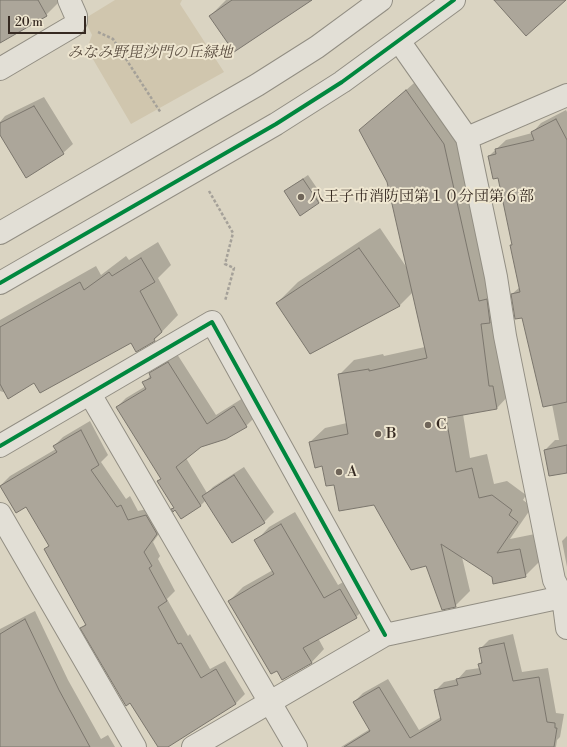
<!DOCTYPE html>
<meta charset="utf-8">
<style>
body{margin:0}
#map{position:relative;width:567px;height:747px;overflow:hidden;background:#dad4c2;font-family:"Libre Bodoni",serif}
canvas{display:block}
.scale{position:absolute;left:8px;top:16px;width:78px;height:18px;box-sizing:border-box;border:2px solid #352921;border-top:0;padding-left:5px;font-size:12px;line-height:14px;white-space:nowrap;color:#352921;-webkit-text-stroke:3px #eee6d0;paint-order:stroke}
</style>
<div id="map">
<canvas width="567" height="747"></canvas>
<div class="scale">20 m</div>
</div>
<script>
const g = document.querySelector('canvas').getContext('2d');
g.lineJoin = 'round';
function fill(path, color) { g.fillStyle = color; g.fill(path, 'evenodd'); }
const poly = rows => new Path2D(rows.map(r => 'M' + r).join(''));
function trace(path, color, width, dash) { g.strokeStyle = color; g.lineWidth = width; g.lineCap = dash ? 'butt' : 'round'; g.setLineDash(dash || []); g.stroke(path); }
function drawText(font, color, halo, rows, align = 'center') {
  g.font = font + ' "Libre Bodoni","Noto Serif JP",serif'; g.lineWidth = 4; g.setLineDash([]); g.textBaseline = 'middle'; g.strokeStyle = halo; g.fillStyle = color; for (const [text, x, y, turn = 0] of rows) {
    g.save(); g.translate(x, y); g.rotate((+turn || 0) * Math.PI / 180); g.textAlign = isNaN(turn) ? turn : align; if (halo) g.strokeText(text, 0, 0); g.fillText(text, 0, 0); g.restore();
  }
}
fill(poly([
 [115,0,182,0,180,4,224,72,131,124,87,49,92,35,84,19]
]), '#d0c6ae');
fill(poly([
 [0,0,61,0,46,15,0,42],
 [226,0,310,0,210,16],
 [422,76,459,129,511,393,497,408,463,414,470,458,487,454,494,484,507,481,526,495,523,500,532,507,510,539,535,534,540,561,525,576,493,576,462,557,470,591,455,606,427,565,375,504,334,484,310,442,325,428,347,423,339,375,354,360,383,354,384,356,425,347,413,292,399,306,277,303,298,282,380,228,407,268,388,182,361,130],
 [44,97,73,144,63,153,0,133,0,122,5,116],
 [566,110,567,112,567,472,545,450,555,440,559,440,552,404,523,317,512,294,520,287,511,246,513,244,499,177,489,156,506,140,532,133,541,123],
 [308,175,323,197,318,202,285,191],
 [158,242,171,265,158,278,178,315,154,340,131,341,35,381,12,395,0,391,0,320,96,266,101,275,126,256,129,260],
 [177,354,216,415,243,398,255,417,246,426,226,438,200,446,186,458,207,493,213,487,244,467,274,512,264,522,206,500,200,506,173,509,174,507,158,481,161,478,117,407,126,398,146,386,144,383,159,365],
 [90,421,108,455,101,462,126,499,130,496,138,511,156,507,166,524,153,542,160,556,158,559,175,591,167,599,188,636,190,634,210,669,225,661,245,694,236,703,167,747,160,747,82,628,86,623,46,549,49,545,26,506,16,512,1,485,10,476,56,449,54,446,63,437],
 [295,512,338,585,354,576,370,603,356,617,318,638,324,649,311,663,229,601,243,587,273,570,256,541,269,527],
 [567,536,567,567,562,541],
 [35,611,68,680,101,739,108,735,115,747,0,747,0,629],
 [513,634,522,672,548,668,556,713,564,714,560,737,557,740,556,747,341,747,370,729,354,702,363,693,388,679,419,730,441,717,435,691,444,682,458,679,466,670,480,668,479,664,483,661,480,649,489,640]
]), '#0003');
const building = poly([
 [0,0,38,0,47,16,0,43,0,0],
 [232,0,312,0,234,52,209,16,232,0],
 [494,0,566,0,526,36,494,0],
 [406,90,444,144,479,301,487,299,490,323,481,324,489,386,493,386,497,409,446,418,456,472,472,468,479,498,492,495,512,510,509,515,518,522,497,553,520,549,526,577,493,584,492,577,441,544,456,607,442,610,426,566,411,570,374,505,339,511,334,485,326,486,322,466,315,468,309,442,348,434,338,374,369,369,369,371,427,358,387,182,359,130,406,90],
 [34,106,64,154,26,178,0,135,0,123,34,106],
 [556,119,567,140,567,402,543,407,522,318,515,319,511,294,520,292,510,245,512,245,498,178,493,179,488,156,496,154,495,149,534,140,531,132,556,119],
 [303,179,319,203,300,216,284,191,303,179],
 [359,248,400,306,310,354,276,303,359,248],
 [141,258,155,282,140,291,162,332,154,339,155,341,136,352,131,343,40,393,34,383,8,399,0,384,0,327,80,282,84,290,109,272,112,276,141,258],
 [168,362,207,424,234,406,247,427,226,439,201,447,176,467,201,506,181,519,175,510,173,512,171,509,174,508,157,481,161,479,116,407,146,389,142,382,151,378,149,373,168,362],
 [81,430,99,465,91,470,117,507,121,505,128,520,146,515,157,534,144,552,152,566,149,568,167,601,158,607,178,644,181,643,201,678,216,669,236,704,168,747,158,747,130,703,126,706,123,701,80,628,86,625,44,549,49,546,26,507,16,513,0,486,57,452,53,446,81,430],
 [567,445,567,473,549,476,544,450,567,445],
 [234,475,265,523,232,543,202,496,234,475],
 [281,524,324,598,340,589,357,618,303,648,312,663,282,680,277,671,271,674,228,601,274,574,254,540,281,524],
 [25,619,59,690,90,747,0,747,0,634,25,619],
 [504,643,513,681,539,677,547,722,555,723,555,728,557,728,554,747,344,747,370,731,353,702,379,687,410,738,441,720,434,690,458,685,456,679,481,674,478,664,482,663,479,648,504,643]
]);
fill(building, '#aca69a');
trace(building, '#7b766d', 1);
const minor = poly([
 [399,41,467,138,567,95],
 [0,69,73,26,76,21,76,16,69,0],
 [467,138,496,277,505,336,554,580,563,597,567,628],
 [90,394,296,747],
 [0,446,212,322,385,635],
 [0,514,135,747],
 [193,747,385,635,567,596]
]);
const tertiary = poly([
 [0,233,257,85,317,47,381,0],
 [0,283,276,124,342,82,454,0]
]);
trace(minor, '#928e83', 24);
trace(tertiary, '#928e83', 24);
trace(poly([
 [98,32,113,39,161,113],
 [209,191,233,233,225,264,234,268,225,301]
]), '#a5a199', 2.5, [3, 2]);
trace(minor, '#e2dfd6', 22);
trace(tertiary, '#e2dfd6', 22);
trace(poly([
 [0,283,276,124,342,82,454,0],
 [0,446,212,322,385,635]
]), '#00873e', 4);
for (const [x, y, r, color] of [
 [301,197,4,"#6f6559"],
 [428,425,4,"#6f6559"],
 [378,434,4,"#6f6559"],
 [339,472,4,"#6f6559"]
]) { const dot = new Path2D(); dot.arc(x, y, r, 0, 2 * Math.PI); g.fillStyle = color; g.fill(dot); trace(dot, '#eee6d0', 1.5); }
drawText('italic 15px', '#5a4d40', '#eee6d0', [
 ["みなみ野毘沙門の丘緑地",150,53]
]);
drawText('15px', '#352921', '#eee6d0', [
 ["八王子市消防団第１０分団第６部",309,197],
 ["C",436,425],
 ["B",386,434],
 ["A",347,472]
], 'left');
</script>
